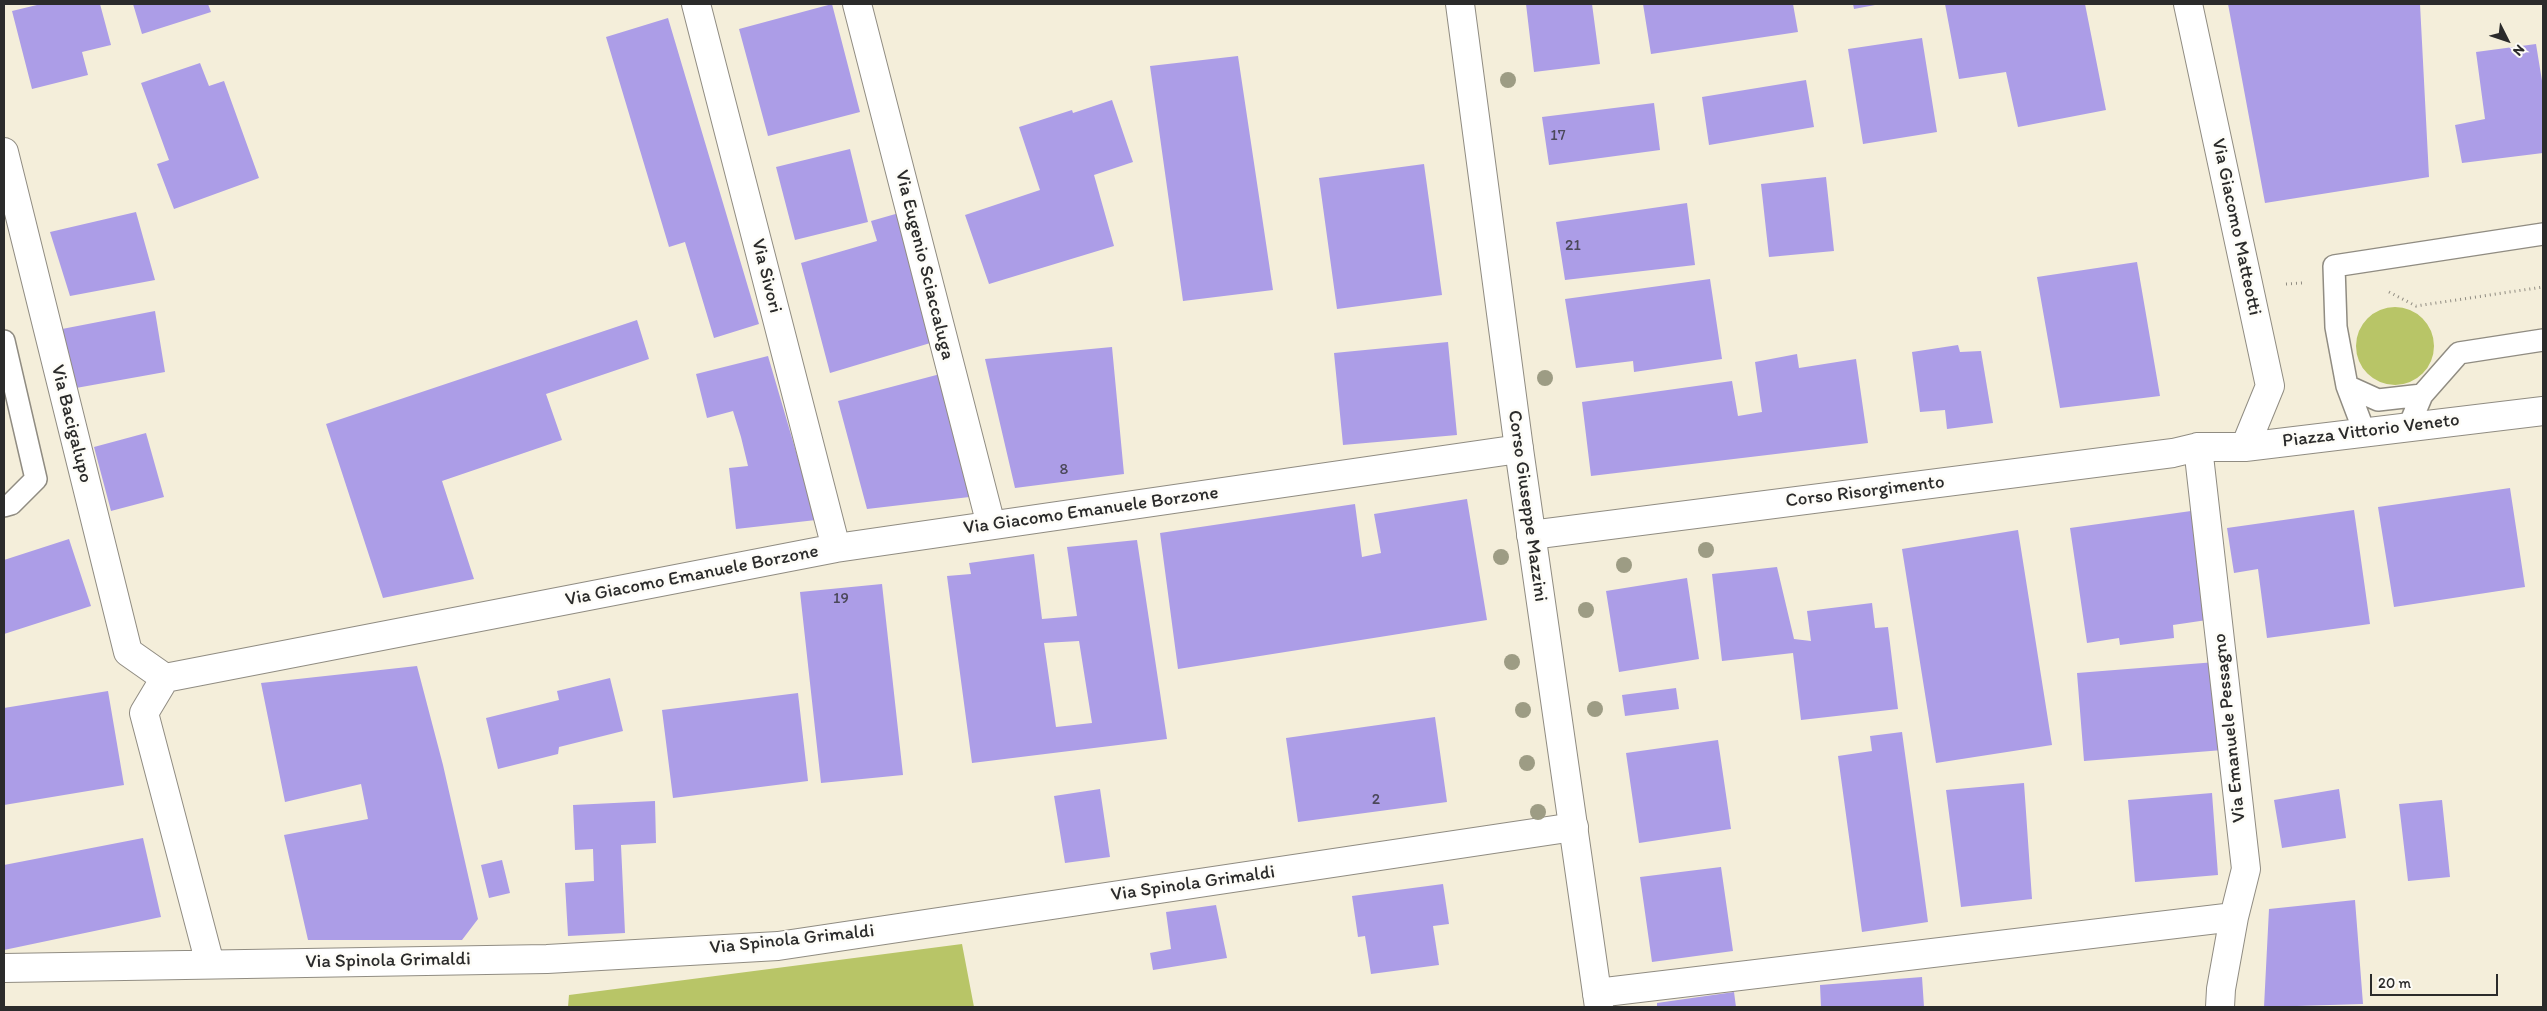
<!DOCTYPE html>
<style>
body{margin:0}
#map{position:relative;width:2547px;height:1011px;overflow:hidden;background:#f4eeda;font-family:Itim,sans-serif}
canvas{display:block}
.frame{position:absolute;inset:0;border:5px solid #2b2b2b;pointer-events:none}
.north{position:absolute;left:2482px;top:15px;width:50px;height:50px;-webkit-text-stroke:4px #fdfcf7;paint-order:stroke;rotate:131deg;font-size:14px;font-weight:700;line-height:20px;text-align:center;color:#2b2b2b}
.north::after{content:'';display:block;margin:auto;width:18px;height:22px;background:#2b2b2b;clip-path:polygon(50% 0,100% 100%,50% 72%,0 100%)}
.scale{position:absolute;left:2370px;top:974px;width:128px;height:22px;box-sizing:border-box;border:2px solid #2b2b2b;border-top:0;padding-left:6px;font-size:15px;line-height:18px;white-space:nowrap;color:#2b2b2b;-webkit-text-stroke:4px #fdfcf7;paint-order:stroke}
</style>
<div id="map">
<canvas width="2547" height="1011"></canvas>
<div class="frame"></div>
<div class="north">N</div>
<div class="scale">20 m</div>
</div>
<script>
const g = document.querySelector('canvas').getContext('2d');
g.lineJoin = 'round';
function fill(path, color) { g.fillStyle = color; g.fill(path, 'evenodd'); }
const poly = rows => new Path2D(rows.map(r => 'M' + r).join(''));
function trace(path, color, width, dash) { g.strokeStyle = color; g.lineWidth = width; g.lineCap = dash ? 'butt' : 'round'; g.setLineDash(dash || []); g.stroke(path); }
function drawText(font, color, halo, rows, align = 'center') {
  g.font = font + ' Itim,sans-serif'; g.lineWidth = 5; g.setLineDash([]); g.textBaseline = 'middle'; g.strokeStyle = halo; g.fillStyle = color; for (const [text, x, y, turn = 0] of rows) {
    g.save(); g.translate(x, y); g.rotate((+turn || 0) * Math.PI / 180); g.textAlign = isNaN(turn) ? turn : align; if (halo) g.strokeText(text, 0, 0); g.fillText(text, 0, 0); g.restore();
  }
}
fill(poly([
 '2356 346a39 39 0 1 1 78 0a39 39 0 1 1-78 0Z',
 [962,944,974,1007,568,1007,569,995]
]), '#b8c567');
fill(poly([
 [41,4,100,4,111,45,82,52,88,75,32,89,12,11],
 [133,4,208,4,211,12,142,34],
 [832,4,860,112,768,136,739,29],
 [1526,4,1592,4,1600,64,1534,72],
 [1643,4,1793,4,1798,32,1651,54],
 [1853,4,1875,4,1875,5,1854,9],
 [1945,4,2085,4,2106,110,2018,127,2006,72,1959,79],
 [2228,4,2420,4,2429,177,2265,203],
 [668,18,759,324,714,338,685,242,669,247,606,37],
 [1922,38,1937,132,1863,144,1848,49],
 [2536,44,2543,87,2543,153,2462,163,2455,125,2485,119,2476,52],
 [1238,56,1273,290,1183,301,1150,66],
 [200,63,209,86,224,81,259,178,174,209,157,164,169,160,141,83],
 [1806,80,1814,127,1709,145,1702,97],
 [1112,100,1133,162,1094,175,1114,246,989,284,965,215,1040,190,1019,127,1072,110,1073,113],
 [1654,103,1660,150,1549,165,1542,117],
 [850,149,868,222,795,240,776,167],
 [1424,164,1442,295,1337,309,1319,178],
 [1826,177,1834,251,1769,257,1761,184],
 [1687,203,1695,265,1565,280,1556,222],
 [136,212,155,280,70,296,50,232],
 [899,213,937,341,830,373,801,263,877,241,871,221],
 [2137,262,2160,396,2060,408,2037,277],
 [1710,279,1722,359,1634,372,1633,361,1576,368,1565,299],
 [155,311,165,372,76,388,62,329],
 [637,320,649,359,546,394,562,440,442,481,474,579,383,598,326,424],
 [1448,342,1457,435,1343,445,1334,353],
 [1958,345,1960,352,1981,351,1993,423,1947,429,1945,410,1920,412,1912,352],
 [1112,347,1124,474,1015,488,985,359],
 [1797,354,1799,368,1856,359,1868,443,1591,476,1582,402,1732,381,1738,416,1762,412,1755,362],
 [768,356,816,520,736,529,729,468,748,466,741,437,733,411,707,418,696,374],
 [944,373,978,496,867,509,838,401],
 [146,433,164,497,111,511,94,447],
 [2510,488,2525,587,2394,607,2378,507],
 [1467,499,1487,620,1178,669,1160,533,1355,504,1362,557,1381,553,1374,514],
 [2354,510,2370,624,2267,638,2258,569,2234,573,2227,528],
 [2191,511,2207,620,2173,625,2174,638,2120,645,2119,638,2087,643,2070,528],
 [2018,530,2052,745,1936,763,1902,549],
 [69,539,91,606,4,634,4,560],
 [1137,540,1167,739,972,763,947,576,971,574,969,563,1034,554,1042,619,1077,616,1067,547],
 [1079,641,1092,723,1056,727,1044,643],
 [1777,567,1794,639,1811,641,1807,611,1872,603,1875,628,1888,627,1898,709,1801,720,1793,653,1722,661,1712,574],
 [1687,578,1699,659,1619,672,1606,591],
 [882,584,903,775,821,783,800,592],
 [2216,662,2223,750,2084,761,2077,673],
 [417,666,443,765,478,919,462,940,308,940,284,835,368,819,361,784,285,802,261,683],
 [610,678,623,731,559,747,558,754,498,769,486,718,559,700,557,691],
 [1676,688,1679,709,1625,716,1622,695],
 [108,691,124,785,4,805,4,708],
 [798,693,808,781,673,798,662,710],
 [1435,717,1447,802,1298,822,1286,738],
 [1902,732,1928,922,1862,932,1838,756,1872,751,1870,736],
 [1718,740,1731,829,1639,843,1626,753],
 [2024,783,2032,899,1961,907,1946,790],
 [1100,789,1110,857,1065,863,1054,796],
 [2339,789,2346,838,2282,848,2274,800],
 [2212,793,2218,875,2135,882,2128,800],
 [2442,800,2450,877,2408,881,2399,804],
 [655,801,656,843,621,845,625,933,568,936,565,883,594,881,593,849,575,850,573,805],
 [143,838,161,917,4,950,4,865],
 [502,860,510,893,489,898,481,865],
 [1721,867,1733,951,1652,962,1640,877],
 [1443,884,1449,924,1433,926,1439,965,1371,974,1365,936,1358,937,1352,896],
 [2355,900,2363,1004,2264,1007,2269,909],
 [1216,905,1227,958,1153,970,1150,953,1171,949,1166,912],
 [1922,977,1924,1007,1821,1007,1820,985],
 [1734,992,1736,1007,1657,1007,1657,1003]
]), '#ac9de7');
const service = poly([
 [4,341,36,479,11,504,4,506],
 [2347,386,2378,400,2422,395],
 [2409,426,2422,395,2459,353,2543,340],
 [2364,431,2347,386,2336,327,2334,266,2543,234]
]);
const pedestrian = poly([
 [4,152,128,652,165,678]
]);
const minor = poly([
 [696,4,836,548],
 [857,4,991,525],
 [2188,4,2270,386,2245,447],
 [2198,447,2246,869,2234,917,2221,989,2220,1007],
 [1531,535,2173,453,2198,447,2245,447,2543,411],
 [210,964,144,713,165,678,836,548,1519,449],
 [4,968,547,959,778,946,1574,827],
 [1597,993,2234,917]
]);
const tertiary = poly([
 [1460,4,1519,449,1599,1007]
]);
trace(service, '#908c82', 24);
trace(pedestrian, '#908c82', 30);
trace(minor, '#908c82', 30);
trace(tertiary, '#908c82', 30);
trace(poly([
 [2286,284,2302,283],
 [2389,292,2416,306,2543,287]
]), '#908c82', 3, [1, 4]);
trace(service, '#fff', 21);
trace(pedestrian, '#fff', 28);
trace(minor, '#fff', 28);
trace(tertiary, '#fff', 28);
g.fillStyle = '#9d9c84';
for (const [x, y] of [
 [1508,80],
 [1545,378],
 [1706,550],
 [1501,557],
 [1624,565],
 [1586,610],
 [1512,662],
 [1595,709],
 [1523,710],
 [1527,763],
 [1538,812]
]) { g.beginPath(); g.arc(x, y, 8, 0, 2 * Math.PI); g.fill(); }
drawText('16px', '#4b485a', null, [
 ["17",1558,136],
 ["21",1573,246],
 ["8",1064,470],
 ["19",841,599],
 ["2",1376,800]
]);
drawText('19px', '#2b2b2b', '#fdfcf7', [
 ["Via Giacomo Matteotti",2236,227,78],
 ["Via Eugenio Sciaccaluga",924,265,76],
 ["Via Sivori",766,276,76],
 ["Via Bacigalupo",71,424,76],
 ["Piazza Vittorio Veneto",2371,431,-7],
 ["Corso Risorgimento",1865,492,-7],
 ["Corso Giuseppe Mazzini",1527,506,82],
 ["Via Giacomo Emanuele Borzone",1091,511,-8],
 ["Via Giacomo Emanuele Borzone",692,576,-11],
 ["Via Emanuele Pessagno",2230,728,-96],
 ["Via Spinola Grimaldi",1193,884,-8],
 ["Via Spinola Grimaldi",792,940,-6],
 ["Via Spinola Grimaldi",388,961,-1]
]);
</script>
